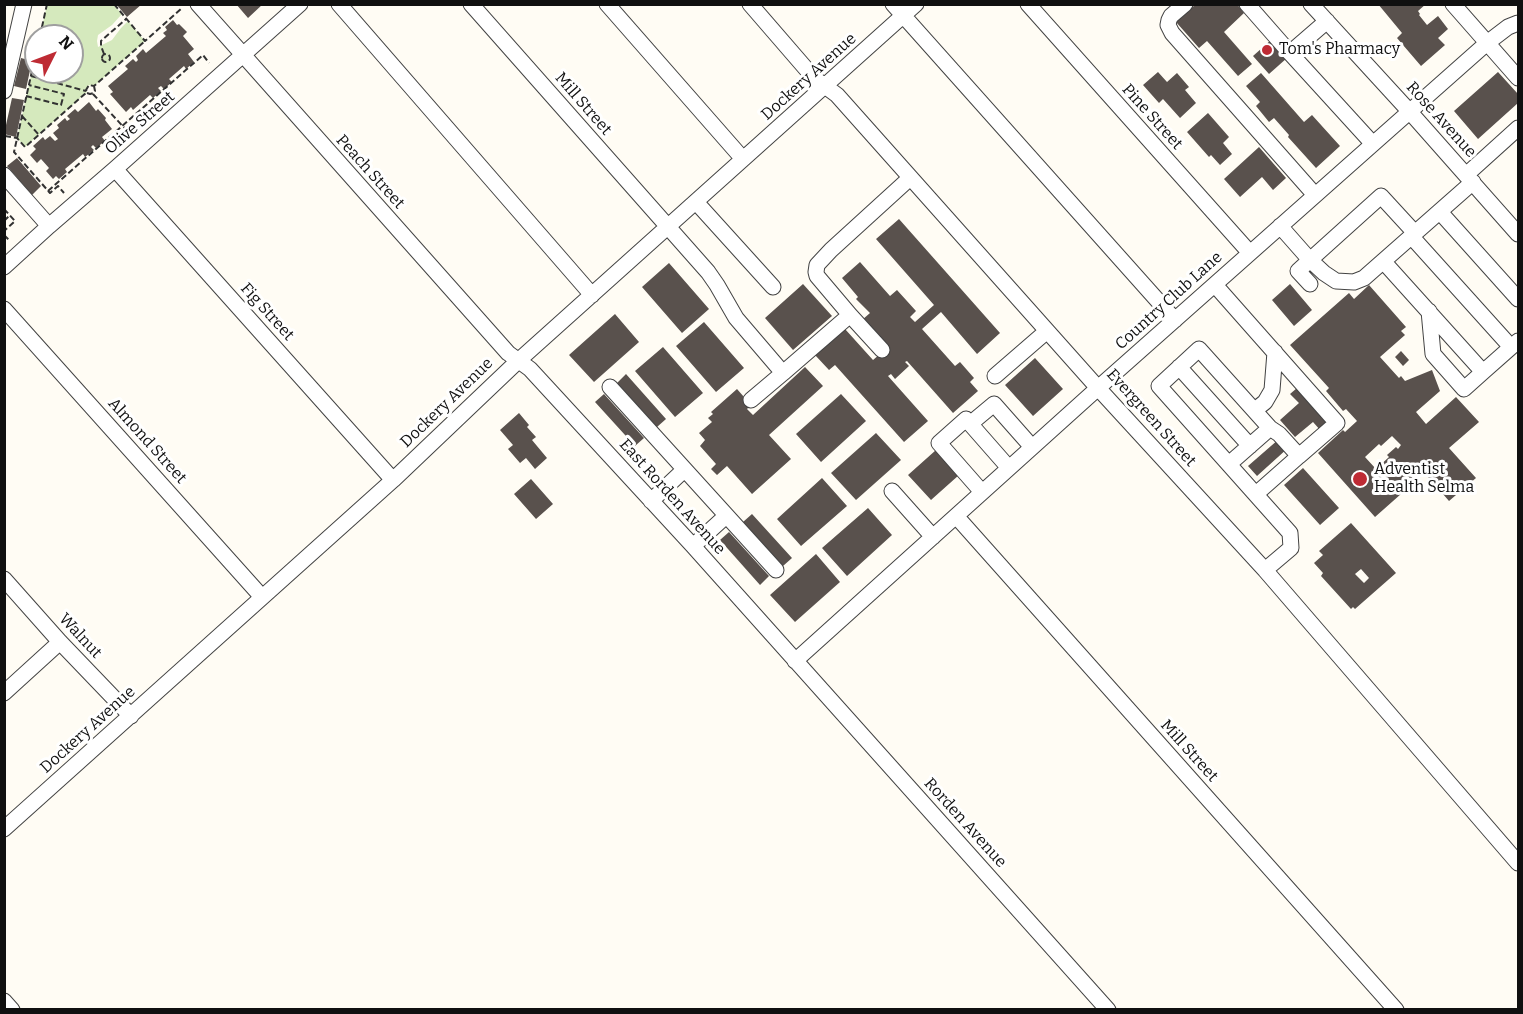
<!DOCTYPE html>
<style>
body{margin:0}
#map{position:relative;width:1523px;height:1014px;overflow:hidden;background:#fffcf4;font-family:Bitter,serif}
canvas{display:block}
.frame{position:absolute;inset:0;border:6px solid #101010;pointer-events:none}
.north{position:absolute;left:24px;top:24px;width:60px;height:60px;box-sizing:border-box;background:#fff;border:2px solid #9f9f9f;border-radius:50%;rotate:48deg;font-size:16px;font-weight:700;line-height:24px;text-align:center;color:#101010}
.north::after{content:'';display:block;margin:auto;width:21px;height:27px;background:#be2b34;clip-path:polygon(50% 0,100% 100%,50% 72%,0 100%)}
</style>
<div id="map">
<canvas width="1523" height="1014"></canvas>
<div class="frame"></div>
<div class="north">N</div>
</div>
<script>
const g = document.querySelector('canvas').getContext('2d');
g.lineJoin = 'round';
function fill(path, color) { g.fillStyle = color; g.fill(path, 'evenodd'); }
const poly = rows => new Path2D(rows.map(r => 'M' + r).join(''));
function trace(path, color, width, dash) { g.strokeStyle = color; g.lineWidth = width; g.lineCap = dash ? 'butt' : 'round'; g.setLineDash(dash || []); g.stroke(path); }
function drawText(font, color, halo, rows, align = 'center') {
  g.font = font + ' Bitter,serif'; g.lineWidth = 6; g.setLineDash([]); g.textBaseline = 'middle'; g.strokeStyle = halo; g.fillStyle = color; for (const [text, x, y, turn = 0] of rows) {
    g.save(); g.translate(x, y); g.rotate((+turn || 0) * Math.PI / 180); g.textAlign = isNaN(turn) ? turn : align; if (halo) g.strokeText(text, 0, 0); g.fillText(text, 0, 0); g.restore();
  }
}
fill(poly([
 [47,5,114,5,122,14,112,25,98,35,97,41,98,47,112,40,121,28,128,21,145,41,94,86,89,85,86,90,87,92,25,147,17,138,36,53,36,72,72,72,72,36,40,36]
]), '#d5e9bd');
fill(poly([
 [116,4,142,4,127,17],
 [236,4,263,4,248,18],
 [1196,4,1237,4,1244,13,1224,32,1252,64,1238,76,1207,41,1199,48,1176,22],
 [1378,4,1426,4,1418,11,1420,14,1419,15,1427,25,1438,16,1448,29,1438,38,1445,45,1421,66,1397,38,1402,33],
 [173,20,177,25,179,24,187,32,183,36,194,49,188,54,194,62,186,69,184,66,169,79,172,82,164,89,161,86,158,88,161,91,153,98,150,95,133,110,131,107,126,112,110,94,113,92,108,86,128,69,125,66,133,59,136,62,138,60,136,56,143,49,146,53,166,36,163,33,167,30,165,27],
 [1271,40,1287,58,1269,74,1253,56],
 [21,58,32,61,26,89,14,86],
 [1158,72,1167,82,1177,73,1189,87,1185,90,1196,103,1180,118,1163,99,1159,103,1143,85],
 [1498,72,1518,94,1518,103,1478,139,1454,111],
 [1261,73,1304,122,1312,115,1340,146,1316,168,1288,137,1289,135,1274,118,1269,122,1256,106,1260,102,1246,86],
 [12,98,24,100,16,137,4,134],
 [89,102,96,111,98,109,106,118,105,120,112,129,102,137,105,141,96,148,93,145,91,147,94,150,85,157,83,154,65,169,67,172,59,179,56,176,53,179,46,171,49,168,41,159,37,163,30,155,36,149,33,146,43,137,45,140,50,136,55,141,58,139,53,133,59,128,57,125,65,118,67,121,70,119,67,116,75,109,78,112],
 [1208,113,1229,137,1223,143,1232,154,1220,165,1211,155,1209,157,1187,132],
 [1259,147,1286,178,1273,190,1262,177,1240,197,1224,179],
 [17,158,41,186,32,195,7,166],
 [899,219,1000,333,977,354,941,312,922,329,955,366,960,362,974,378,970,382,978,391,953,413,907,361,905,362,909,366,895,379,891,374,888,376,928,421,904,442,835,365,829,370,815,355,845,329,873,360,887,348,862,320,870,313,856,299,858,297,842,278,860,262,890,296,897,290,916,311,910,317,915,322,934,305,876,239],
 [669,263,709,309,682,333,642,287],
 [803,284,832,316,793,350,765,318],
 [1290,284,1312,310,1294,326,1272,300],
 [1369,285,1406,327,1401,331,1405,335,1380,357,1399,378,1401,376,1405,381,1432,370,1440,391,1416,412,1426,424,1456,397,1479,422,1449,448,1476,478,1449,501,1423,471,1399,492,1401,494,1375,517,1318,453,1343,430,1345,432,1357,421,1346,409,1343,411,1326,391,1329,388,1290,345,1349,293,1354,299],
 [1392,436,1401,445,1398,449,1396,447,1387,455,1389,457,1376,469,1365,457,1379,444,1381,446],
 [615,314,639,342,594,382,569,355],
 [704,322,744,368,716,392,676,346],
 [663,347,703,393,675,417,635,371],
 [1401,351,1409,360,1403,366,1395,357],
 [1035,358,1063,389,1033,416,1005,385],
 [805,367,823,386,769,435,791,459,752,494,727,466,717,475,711,469,716,464,700,446,705,440,699,433,712,422,708,418,713,414,711,412,737,389,751,405,747,409,753,415],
 [626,374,666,419,657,427,617,383],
 [1297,388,1330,424,1321,431,1313,422,1295,437,1280,420,1299,403,1290,394],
 [604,394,644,438,635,446,595,402],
 [841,394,866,421,821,462,796,434],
 [519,413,529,425,527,427,536,437,532,440,547,458,535,469,526,458,520,463,508,449,513,445,500,430],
 [876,433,901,460,856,500,831,473],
 [1279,439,1288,448,1257,476,1248,466],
 [936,450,959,475,931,500,908,475],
 [1303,468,1339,508,1320,525,1284,485],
 [822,478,847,506,801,546,777,519],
 [531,479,553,504,536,519,514,494],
 [868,508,892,535,847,576,822,548],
 [752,514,792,558,783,566,743,522],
 [1351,523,1396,573,1355,609,1353,607,1351,609,1321,576,1323,573,1314,563,1323,555,1319,551],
 [1361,569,1369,578,1364,583,1355,574],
 [729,532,769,576,760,585,720,540],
 [816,554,840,582,795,622,770,595]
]), '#59514d');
const minor = poly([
 [198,4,508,353,530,369,693,546,1108,1010],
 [339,4,592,295],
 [471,4,708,272,717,285,736,318,783,373,751,400],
 [607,4,743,159],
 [750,4,814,78,837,95,1098,388,1265,570,1518,863],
 [893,4,1175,320],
 [1028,4,1250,253],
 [1185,4,1171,16,1169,20,1168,25,1172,33,1315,195],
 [1247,4,1290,53],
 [1311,4,1410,112,1518,234],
 [1453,4,1518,78],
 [1327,21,1290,53,1373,144],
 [4,91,24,4],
 [115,169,393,480],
 [4,175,49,226],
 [1466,175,1518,128],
 [696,202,773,287],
 [1440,212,1518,299],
 [1280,226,1310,260,1381,196,1415,233],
 [1411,236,1511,347],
 [1383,261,1483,372,1518,341],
 [4,267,49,226,115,169,300,4],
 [1310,284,1298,271,1310,260,1324,273,1336,281,1354,282,1364,278,1473,182],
 [1215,285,1337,423,1299,456,1279,434,1270,428,1199,349,1159,386,1290,533,1291,548,1265,570],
 [4,309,262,597],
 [1429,311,1433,354,1464,389,1483,372],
 [850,315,882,350],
 [1179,367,1250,446],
 [783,373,850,315,817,276,816,272,817,265,831,250,910,178],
 [995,376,1047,331],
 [610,387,776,570],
 [1255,410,1265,402,1272,390,1275,352],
 [970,424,994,404,1032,447],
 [1229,464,1270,428],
 [892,491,933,537],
 [982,492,939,443,966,419,1009,468],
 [1256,494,1299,456],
 [651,501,684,470],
 [956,516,1396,1010],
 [693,546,726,516],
 [4,579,60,642,131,716],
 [795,661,1098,388,1373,144,1487,43,1508,27,1518,23],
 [4,693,60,642],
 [4,829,393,480,518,361,916,4],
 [4,1001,12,1010]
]);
trace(minor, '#434343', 17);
trace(poly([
 [114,4,145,41,182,8],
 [40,36,47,4],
 [36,53,14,152,50,193,58,186,64,193],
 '102 58a4 4 0 1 1 8 0a4 4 0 1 1-8 0Z',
 [104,54,101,46,101,41,126,19],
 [31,76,86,91],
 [87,93,90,94,94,93,95,91,94,86],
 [93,94,130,134],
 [26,96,61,105,64,94,29,85],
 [22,116,39,135],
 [5,136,17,138,25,147,87,92,86,90,89,85,94,86,145,41],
 [48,191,203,55,209,63],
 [4,209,15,221,4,231],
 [4,221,10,215],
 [4,235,10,241]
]), '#323232', 2, [6, 3]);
trace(minor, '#fff', 15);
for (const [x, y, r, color] of [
 [1267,50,6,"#be2b34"],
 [1360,479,8,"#be2b34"]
]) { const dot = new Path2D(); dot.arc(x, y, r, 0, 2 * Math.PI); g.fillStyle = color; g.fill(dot); trace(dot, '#fff', 2); }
drawText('16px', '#101010', '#fff', [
 ["Tom's Pharmacy",1279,50],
 ["Adventist",1374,470],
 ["Health Selma",1374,488]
], 'left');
drawText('16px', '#101010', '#fff', [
 ["Dockery Avenue",809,77,-42],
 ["Mill Street",583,104,49],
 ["Pine Street",1152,117,48],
 ["Rose Avenue",1441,120,48],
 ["Olive Street",140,123,-41],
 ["Peach Street",370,172,48],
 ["Country Club Lane",1169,301,-42],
 ["Fig Street",267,312,48],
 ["Dockery Avenue",447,403,-44],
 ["Evergreen Street",1151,418,48],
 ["Almond Street",147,441,48],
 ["East Rorden Avenue",672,497,48],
 ["Walnut",80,636,47],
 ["Dockery Avenue",88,730,-42],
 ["Mill Street",1189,751,48],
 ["Rorden Avenue",965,823,48]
]);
</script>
